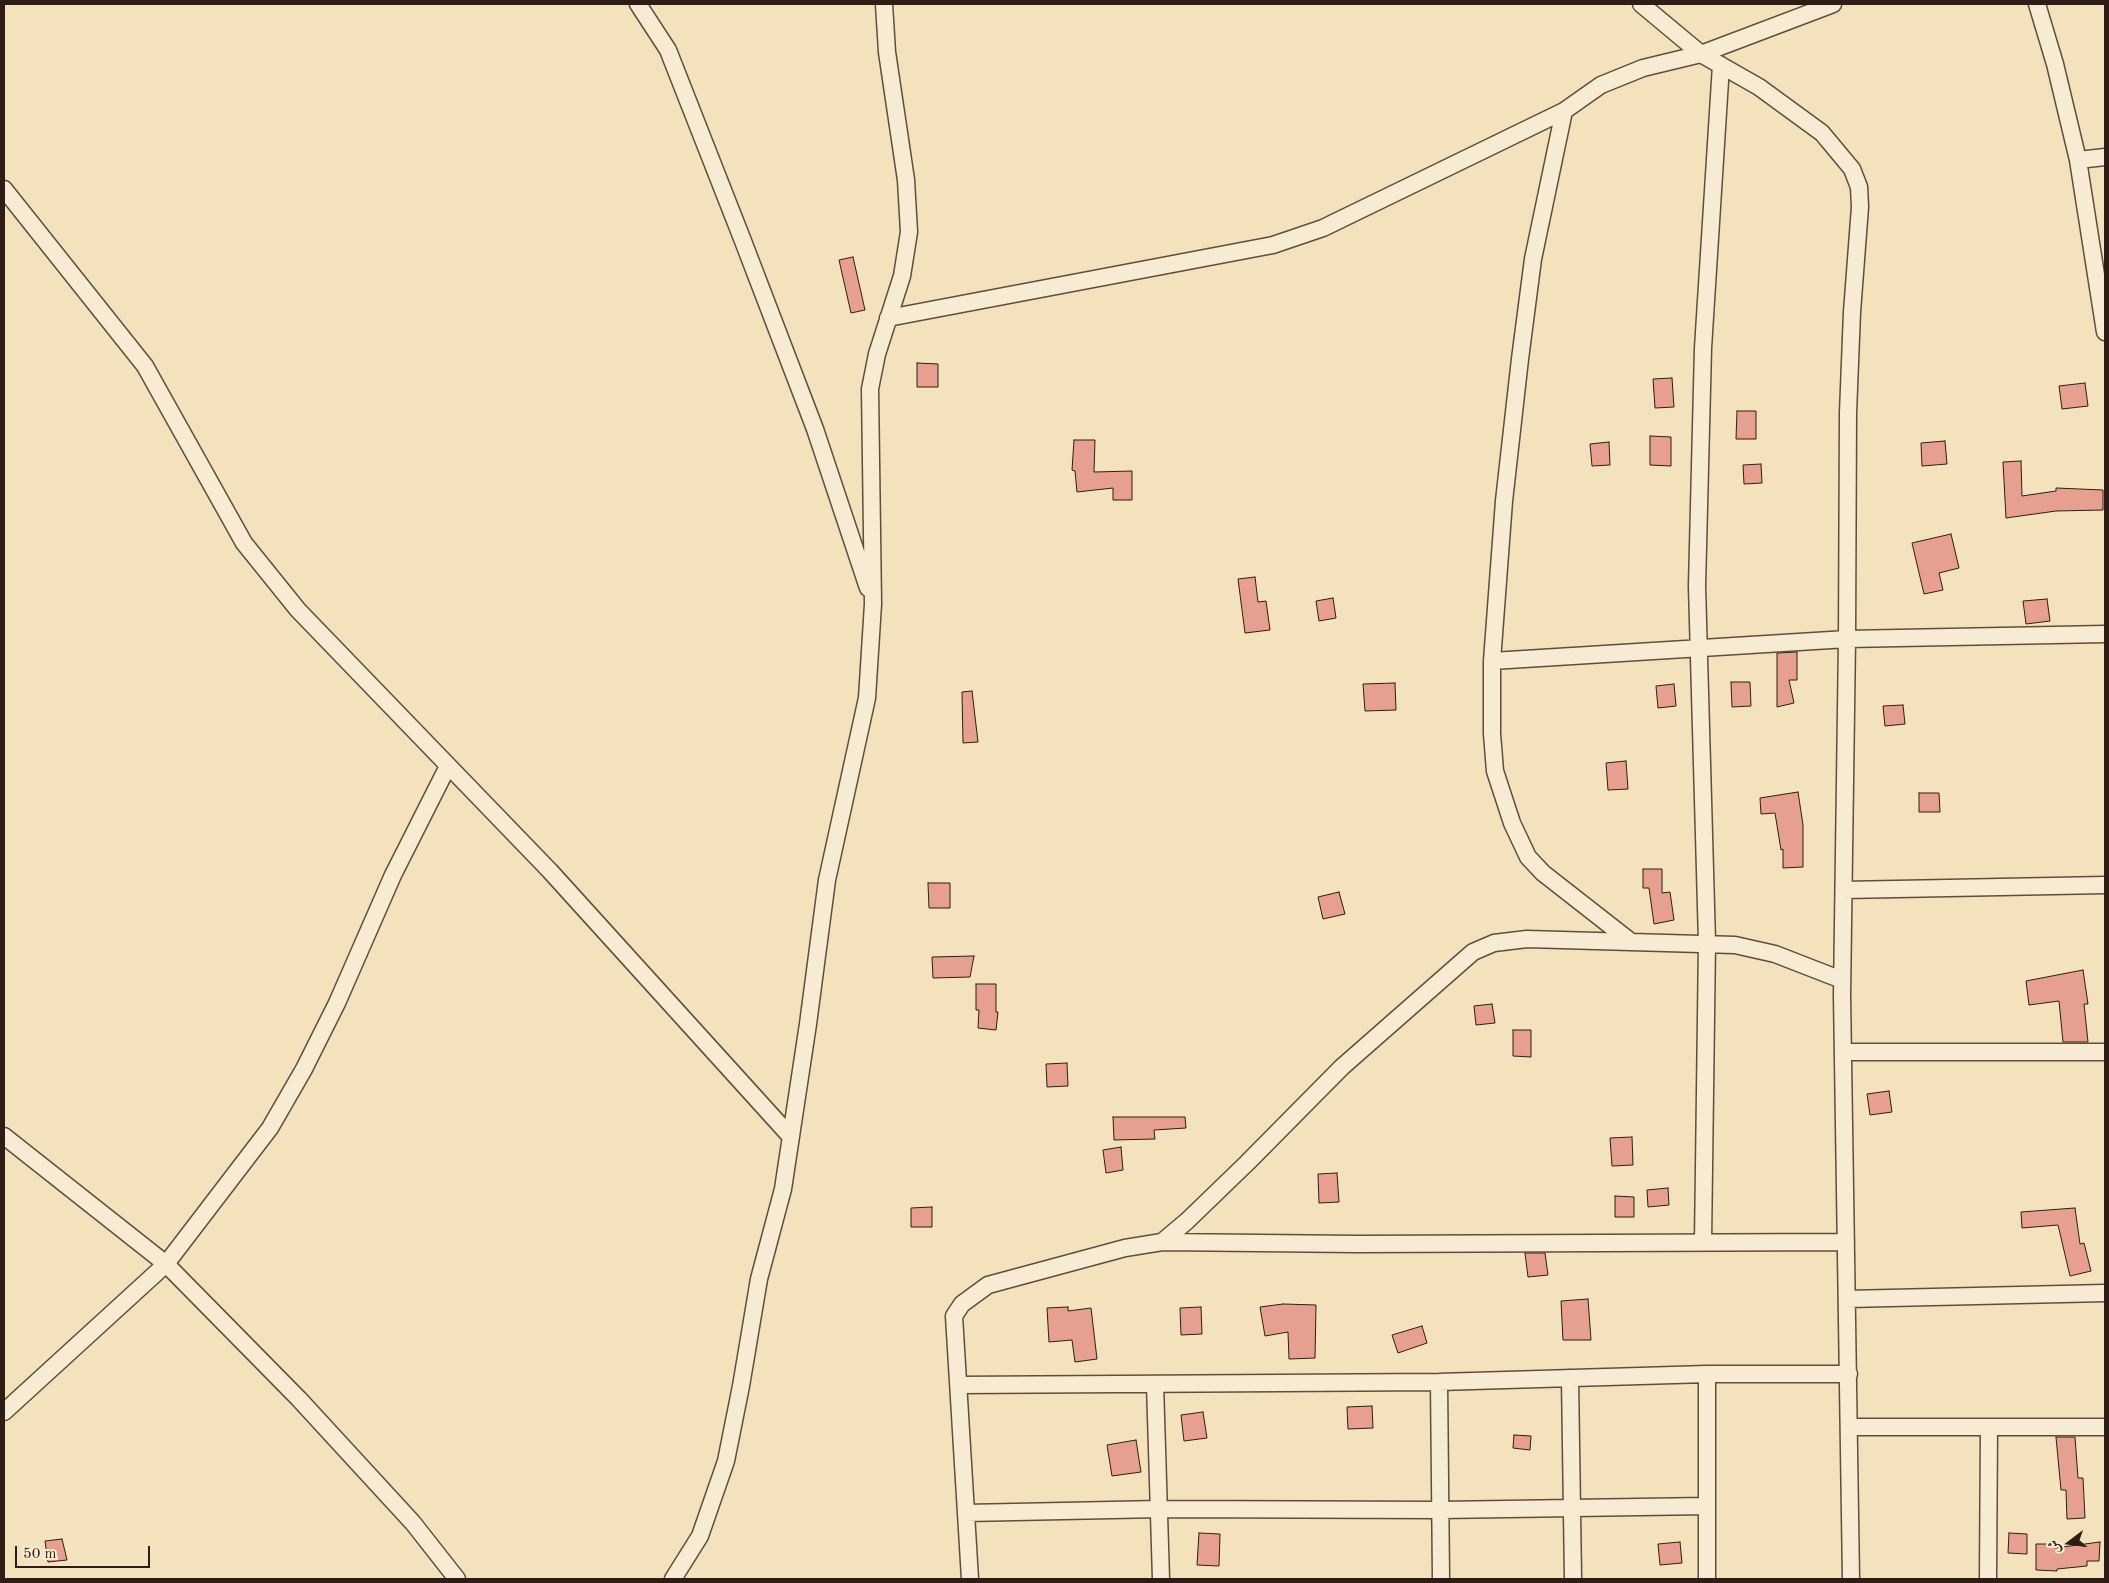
<!DOCTYPE html>
<meta charset="utf-8">
<style>
body{margin:0}
#map{position:relative;width:2109px;height:1583px;overflow:hidden;background:#f3e2bb;font-family:"Old Standard TT",Amiri,serif}
canvas{display:block}
.frame{position:absolute;inset:0;border:5px solid #2e1d15;pointer-events:none}
.north{position:absolute;left:2044px;top:1518px;width:50px;height:50px;-webkit-text-stroke:4px #f7ecd3;paint-order:stroke;rotate:255deg;font-size:14px;font-weight:700;line-height:20px;text-align:center;color:#2e1d15}
.north::after{content:'';display:block;margin:auto;width:18px;height:22px;background:#2e1d15;clip-path:polygon(50% 0,100% 100%,50% 72%,0 100%)}
.scale{position:absolute;left:15px;top:1546px;width:135px;height:22px;box-sizing:border-box;border:2px solid #2e1d15;border-top:0;padding-left:6px;font-size:15px;line-height:18px;white-space:nowrap;color:#2e1d15;-webkit-text-stroke:4px #f7ecd3;paint-order:stroke}
</style>
<div id="map">
<canvas width="2109" height="1583"></canvas>
<div class="frame"></div>
<div class="north">ش</div>
<div class="scale">50 m</div>
</div>
<script>
const g = document.querySelector('canvas').getContext('2d');
g.lineJoin = 'round';
function fill(path, color) { g.fillStyle = color; g.fill(path, 'evenodd'); }
const poly = rows => new Path2D(rows.map(r => 'M' + r).join(''));
function trace(path, color, width, dash) { g.strokeStyle = color; g.lineWidth = width; g.lineCap = dash ? 'butt' : 'round'; g.setLineDash(dash || []); g.stroke(path); }
const building = poly([
 [853,257,865,310,851,313,839,260,853,257],
 [917,363,938,364,938,387,917,387,917,363],
 [1672,378,1674,407,1655,408,1653,379,1672,378],
 [2085,383,2088,406,2062,409,2059,386,2085,383],
 [1737,411,1756,411,1756,439,1736,439,1737,411],
 [1650,436,1671,437,1671,466,1650,465,1650,436],
 [1074,440,1095,440,1094,472,1132,471,1132,500,1113,500,1113,488,1077,492,1075,471,1072,470,1074,440],
 [1945,441,1947,464,1922,466,1921,443,1945,441],
 [1609,442,1610,465,1592,466,1590,444,1609,442],
 [2021,461,2022,496,2056,491,2056,488,2103,490,2103,510,2056,511,2006,518,2003,462,2021,461],
 [1761,464,1762,483,1744,484,1743,465,1761,464],
 [1951,534,1959,568,1939,573,1943,590,1924,594,1912,543,1951,534],
 [1255,577,1258,602,1266,601,1270,630,1245,633,1238,579,1255,577],
 [1333,598,1336,618,1319,621,1316,601,1333,598],
 [2047,599,2050,621,2026,624,2023,601,2047,599],
 [1797,652,1797,680,1789,680,1794,703,1777,707,1777,653,1797,652],
 [1731,682,1750,682,1751,706,1732,707,1731,682],
 [1395,683,1396,710,1365,711,1363,684,1395,683],
 [1674,684,1676,706,1658,708,1656,686,1674,684],
 [972,691,978,742,963,743,962,692,972,691],
 [1903,705,1905,724,1885,726,1883,706,1903,705],
 [1626,761,1628,789,1608,790,1606,763,1626,761],
 [1798,792,1803,825,1803,867,1783,868,1783,849,1781,850,1775,813,1761,814,1760,798,1798,792],
 [1919,793,1939,793,1940,812,1919,812,1919,793],
 [1643,869,1662,869,1662,893,1670,892,1674,920,1654,924,1649,888,1643,888,1643,869],
 [928,883,950,883,950,908,929,908,928,883],
 [1339,892,1345,914,1323,919,1318,897,1339,892],
 [974,956,970,977,933,978,932,957,974,956],
 [2083,970,2088,1004,2084,1004,2088,1042,2063,1042,2059,1001,2029,1005,2026,981,2083,970],
 [976,984,996,984,996,1012,998,1012,996,1030,978,1028,979,1010,976,1010,976,984],
 [1492,1004,1495,1023,1476,1025,1474,1006,1492,1004],
 [1513,1030,1531,1030,1531,1057,1513,1056,1513,1030],
 [1067,1063,1068,1086,1047,1087,1046,1064,1067,1063],
 [1889,1091,1892,1112,1870,1115,1867,1094,1889,1091],
 [1113,1117,1185,1117,1186,1128,1154,1130,1155,1139,1114,1140,1113,1117],
 [1632,1137,1633,1165,1612,1166,1610,1138,1632,1137],
 [1121,1147,1123,1170,1106,1173,1103,1150,1121,1147],
 [1337,1173,1339,1202,1319,1203,1318,1174,1337,1173],
 [1668,1188,1669,1205,1648,1207,1647,1190,1668,1188],
 [1615,1196,1634,1197,1634,1217,1615,1217,1615,1196],
 [932,1207,932,1227,911,1227,911,1208,932,1207],
 [2075,1208,2080,1244,2084,1243,2091,1271,2070,1276,2058,1225,2022,1228,2021,1212,2075,1208],
 [1525,1253,1545,1253,1548,1275,1528,1277,1525,1253],
 [1588,1299,1591,1340,1563,1340,1561,1301,1588,1299],
 [1283,1304,1316,1305,1315,1358,1289,1359,1288,1332,1265,1336,1260,1307,1283,1304],
 [1068,1307,1068,1311,1091,1308,1097,1359,1075,1362,1072,1340,1049,1342,1047,1308,1068,1307],
 [1201,1307,1202,1334,1181,1335,1180,1308,1201,1307],
 [1422,1326,1427,1343,1398,1353,1392,1335,1422,1326],
 [1372,1406,1373,1428,1348,1429,1347,1407,1372,1406],
 [1203,1412,1207,1438,1184,1441,1181,1415,1203,1412],
 [1514,1435,1531,1436,1530,1450,1513,1448,1514,1435],
 [2056,1437,2075,1437,2078,1478,2083,1478,2085,1518,2067,1519,2066,1490,2061,1490,2056,1437],
 [1136,1440,1141,1472,1112,1476,1107,1445,1136,1440],
 [1199,1533,1220,1534,1219,1566,1197,1565,1199,1533],
 [2009,1533,2027,1534,2027,1554,2008,1553,2009,1533],
 [62,1539,67,1560,48,1562,45,1541,62,1539],
 [1680,1542,1682,1563,1660,1565,1658,1544,1680,1542],
 [2100,1542,2099,1561,2087,1561,2087,1566,2057,1569,2057,1571,2036,1570,2036,1544,2055,1544,2055,1548,2100,1542]
]);
fill(building, '#e7a090');
trace(building, '#2e1d15', 1);
const minor = poly([
 [638,4,668,50,743,241,815,429,868,588],
 [1641,4,1701,54,1759,87,1822,133,1852,169,1859,187,1860,207,1852,312,1848,413,1847,639,1842,995,1851,1579],
 [2037,4,2055,64,2078,160,2105,332],
 [1564,111,1533,259,1520,359,1504,501,1492,661,1492,734,1495,771,1512,823,1528,857,1543,873,1630,941],
 [2078,160,2105,157],
 [4,189,145,366,244,543,298,610,550,871,791,1137],
 [888,318,1273,245,1323,228,1564,111,1601,85,1643,68,1701,54,1833,4],
 [1492,661,1847,639,2105,634],
 [1844,890,2105,885],
 [1843,1052,2105,1052],
 [4,1136,166,1264,299,1399,413,1523,457,1579],
 [1162,1242,1187,1221,1247,1163,1342,1067,1473,952,1494,943,1527,939,1735,945,1775,954,1842,980],
 [1703,1242,1707,942,1697,586,1703,348,1721,65],
 [1847,1299,2105,1293],
 [1570,1378,1573,1579],
 [1439,1382,1441,1579],
 [1155,1384,1161,1579],
 [959,1385,1439,1382,1707,1374,1849,1374],
 [4,1412,166,1264,270,1128,304,1069,337,1003,393,875,448,766],
 [1849,1427,2105,1427],
 [966,1513,1160,1509,1441,1510,1706,1506],
 [673,1579,700,1536,726,1461,741,1386,759,1279,783,1189,808,1024,827,880,867,698,873,604,870,389,877,354,902,276,909,232,906,180,887,52,884,4],
 [970,1579,954,1316,962,1304,988,1285,1125,1248,1162,1242,1357,1244,1846,1242],
 [1707,1579,1707,1374],
 [1988,1579,1989,1427]
]);
trace(minor, '#5f4e3e', 19);
trace(minor, '#f7ecd3', 16);
</script>
